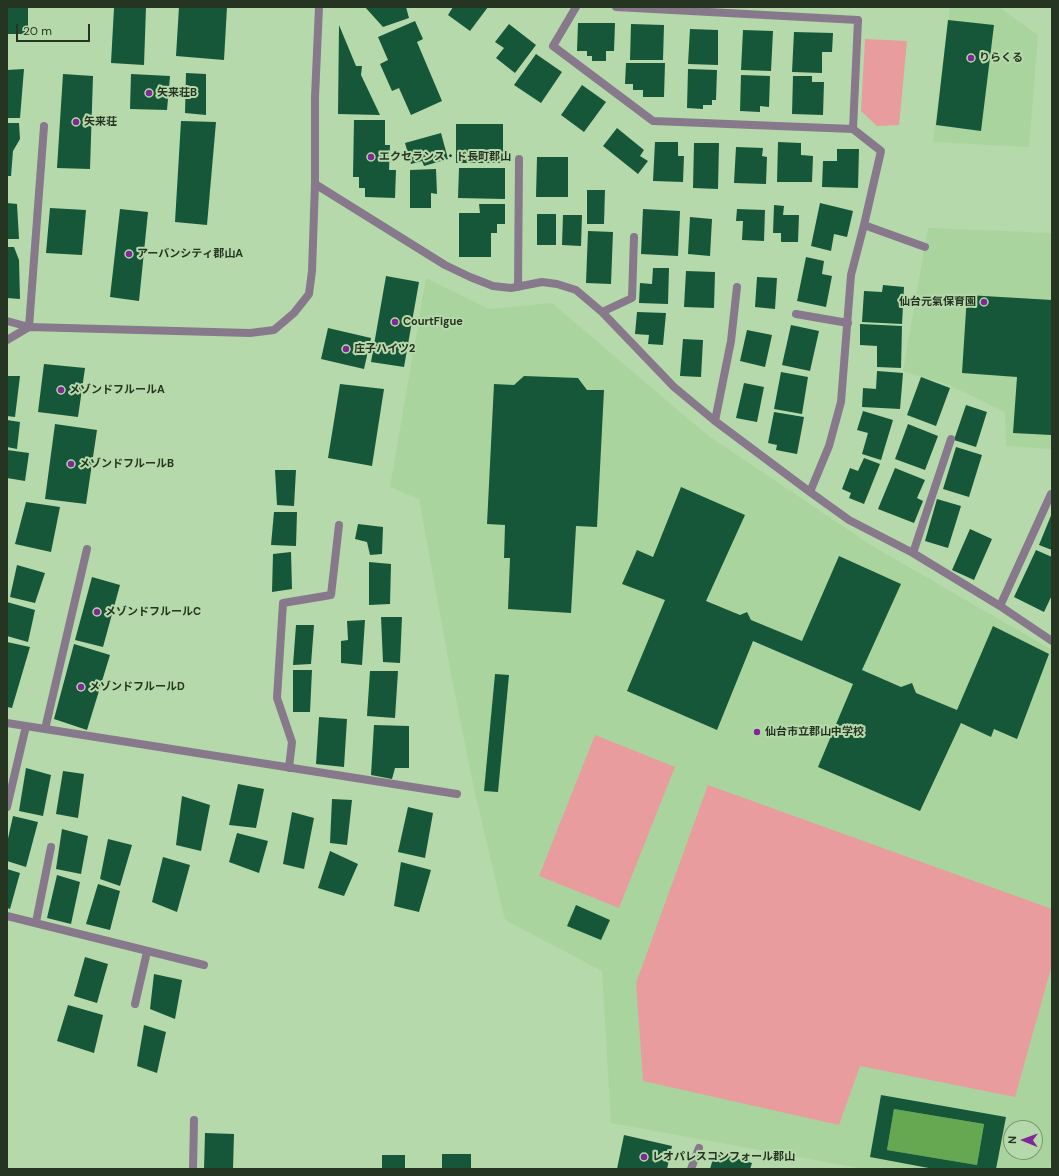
<!DOCTYPE html>
<meta charset="utf-8">
<style>
body{margin:0}
#map{position:relative;width:1059px;height:1176px;overflow:hidden;background:#b5d9aa;font-family:"DM Sans",sans-serif}
canvas{display:block}
.frame{position:absolute;inset:0;border:8px solid #263422;pointer-events:none}
.north{position:absolute;left:1003px;top:1120px;width:40px;height:40px;box-sizing:border-box;background:#b5d9aa;border:1px solid #7c9774;border-radius:50%;rotate:271deg;font-size:11px;font-weight:700;line-height:16px;text-align:center;color:#263422}
.north::after{content:'';display:block;margin:auto;width:14px;height:18px;background:#802996;clip-path:polygon(50% 0,100% 100%,50% 72%,0 100%)}
.scale{position:absolute;left:16px;top:24px;width:74px;height:18px;box-sizing:border-box;border:2px solid #263422;border-top:0;padding-left:5px;font-size:12px;line-height:14px;white-space:nowrap;color:#263422;-webkit-text-stroke:3px #b5d9aa;paint-order:stroke}
</style>
<div id="map">
<canvas width="1059" height="1176"></canvas>
<div class="frame"></div>
<div class="north">N</div>
<div class="scale">20 m</div>
</div>
<script>
const g = document.querySelector('canvas').getContext('2d');
g.lineJoin = 'round';
function fill(path, color) { g.fillStyle = color; g.fill(path, 'evenodd'); }
const poly = rows => new Path2D(rows.map(r => 'M' + r).join(''));
function trace(path, color, width, dash) { g.strokeStyle = color; g.lineWidth = width; g.lineCap = dash ? 'butt' : 'round'; g.setLineDash(dash || []); g.stroke(path); }
function drawText(font, color, halo, rows, align = 'center') {
  g.font = font + ' "DM Sans","Noto Sans JP",sans-serif'; g.lineWidth = 4; g.setLineDash([]); g.textBaseline = 'middle'; g.strokeStyle = halo; g.fillStyle = color; for (const [text, x, y, turn = 0] of rows) {
    g.save(); g.translate(x, y); g.rotate((+turn || 0) * Math.PI / 180); g.textAlign = isNaN(turn) ? turn : align; if (halo) g.strokeText(text, 0, 0); g.fillText(text, 0, 0); g.restore();
  }
}
fill(poly([
 [950,7,999,7,1038,35,1029,147,933,142],
 [928,228,1052,233,1051,449,1006,446,1005,412,949,385,903,371],
 [426,278,489,309,552,303,706,434,869,544,1052,650,1052,1156,1049,1169,864,1169,611,1123,602,971,505,920,474,789,451,674,419,499,390,487],
 [1011,1128,1035,1128,1035,1152,1011,1152]
]), '#aad49e');
fill(poly([
 [865,39,907,41,899,125,877,126,861,111],
 [595,735,675,767,619,908,539,876],
 [708,785,1052,909,1052,965,1015,1097,860,1066,839,1125,643,1081,636,983]
]), '#e99c9d');
fill(poly([
 [894,1109,984,1124,977,1165,887,1150]
]), '#66a851');
fill(poly([
 [7,7,28,7,28,34,7,34],
 [146,7,144,65,111,63,114,8],
 [179,7,227,7,224,60,176,56],
 [365,7,406,7,409,18,383,27],
 [453,7,488,7,470,31,448,15],
 [948,20,994,25,981,131,936,125],
 [415,21,423,39,417,42,442,101,411,115,399,88,392,91,380,64,388,60,378,37],
 [578,23,615,23,614,51,606,51,606,61,592,61,592,56,587,56,587,51,577,51],
 [509,24,536,45,515,73,496,58,504,48,495,42],
 [631,24,664,25,663,60,630,60],
 [339,25,356,66,362,66,361,75,380,115,338,114],
 [690,29,718,30,718,65,688,64],
 [743,30,773,31,771,71,741,70],
 [794,32,833,33,832,52,822,52,822,73,792,72],
 [536,54,562,72,541,103,514,85],
 [626,63,665,63,664,97,643,97,643,90,633,90,633,84,625,84],
 [24,69,20,118,7,118,7,70],
 [688,69,717,70,716,100,712,100,712,105,703,105,703,109,687,108],
 [186,73,206,74,206,115,185,113],
 [63,74,93,76,90,169,57,168],
 [131,74,170,76,167,110,130,109],
 [741,75,770,76,769,107,760,106,760,112,740,111],
 [793,76,812,76,812,82,824,82,823,115,792,114],
 [582,85,606,102,584,132,561,115],
 [354,120,385,120,385,145,390,145,389,170,396,170,395,198,365,197,365,188,359,188,359,177,353,177],
 [181,121,216,122,207,225,175,222],
 [7,123,19,123,20,139,13,151,11,176,7,176],
 [456,124,503,124,503,163,456,163],
 [617,128,644,150,640,156,648,161,638,174,603,146],
 [441,133,448,159,424,166,422,161,411,164,405,143],
 [655,142,678,142,678,156,684,156,683,182,653,181],
 [778,142,801,143,801,155,813,156,812,182,777,182],
 [694,143,719,143,718,189,693,188],
 [736,147,763,148,762,156,767,157,766,184,734,183],
 [837,149,859,149,858,188,822,187,823,161,837,161],
 [537,157,568,157,568,197,536,197],
 [459,168,505,168,505,199,458,198],
 [436,169,437,194,431,193,431,208,410,208,410,170],
 [587,190,605,190,604,224,587,224],
 [7,203,17,204,19,239,7,239],
 [820,203,853,211,847,237,834,234,831,251,811,246],
 [479,204,505,204,505,224,497,224,497,233,491,233,491,257,459,257,459,213,480,213],
 [774,205,784,206,783,215,799,215,798,242,781,242,781,233,773,233],
 [50,208,86,210,82,255,46,253],
 [120,209,148,212,139,301,110,297],
 [643,209,680,211,678,256,641,254],
 [737,209,765,210,764,241,742,240,743,221,736,221],
 [537,214,556,214,556,245,537,245],
 [563,215,582,215,581,246,562,245],
 [690,217,712,219,710,256,688,254],
 [588,231,613,232,611,284,586,283],
 [7,247,14,247,19,260,20,299,7,298],
 [806,257,824,261,822,274,832,276,826,307,797,301],
 [653,268,669,268,668,304,639,303,640,283,652,284],
 [686,271,715,272,714,308,684,307],
 [386,276,419,282,404,367,371,362],
 [757,277,777,278,775,309,755,307],
 [883,285,904,287,902,324,862,322,864,291,882,292],
 [967,295,1052,300,1052,417,1051,435,1013,433,1017,377,962,373],
 [637,312,666,313,663,345,648,344,649,335,635,334],
 [860,324,902,326,901,368,877,367,877,346,860,345],
 [791,325,819,331,810,371,782,365],
 [328,328,371,338,364,369,321,359],
 [747,330,772,335,765,367,740,361],
 [683,339,703,340,701,377,680,376],
 [44,364,85,368,78,417,38,412],
 [877,371,903,373,900,409,862,407,863,388,876,389],
 [781,372,808,377,802,414,774,409],
 [7,376,20,376,15,417,7,416],
 [524,376,578,378,587,390,604,390,597,527,576,526,571,613,508,609,510,558,504,558,505,525,487,524,494,384,514,385],
 [921,377,950,388,936,426,907,415],
 [744,383,764,387,757,422,736,418],
 [340,384,384,389,372,466,328,458],
 [966,405,987,412,976,447,954,440],
 [863,411,893,420,881,460,862,454,868,433,857,430],
 [774,412,804,417,797,454,776,450,777,445,768,443],
 [7,420,20,422,17,449,7,447],
 [55,424,97,430,86,504,45,499],
 [908,424,938,436,925,470,895,459],
 [956,447,982,455,969,497,943,489],
 [7,450,29,453,25,481,7,478],
 [864,458,880,464,864,504,849,498,851,493,842,489,850,468,858,471],
 [895,468,925,480,917,498,923,501,914,523,878,509],
 [275,470,296,470,294,506,277,505],
 [681,487,745,515,706,601,740,615,747,612,751,620,802,641,839,556,901,584,862,670,901,687,912,683,916,693,957,710,993,626,1049,654,1017,739,994,729,991,737,961,723,920,811,818,767,853,684,753,641,717,730,627,691,665,600,622,584,637,550,653,557],
 [937,499,961,506,948,548,925,541],
 [26,502,60,507,51,552,15,544],
 [274,512,297,512,296,546,271,545],
 [1052,513,1052,550,1039,545],
 [358,524,383,527,382,554,370,555,367,542,355,539],
 [970,529,992,539,974,580,952,570],
 [1036,550,1052,557,1052,595,1044,612,1014,597],
 [291,552,292,589,272,592,273,554],
 [369,562,391,564,390,604,369,605],
 [17,565,45,573,35,603,10,597],
 [92,577,120,585,103,647,75,640],
 [7,602,35,610,28,642,7,636],
 [381,617,402,617,400,663,383,662],
 [365,620,362,665,341,663,341,641,348,640,347,621],
 [296,625,314,625,311,664,293,665],
 [7,642,30,647,12,708,7,707],
 [74,644,110,655,87,730,54,719],
 [293,670,312,670,310,712,293,712],
 [370,671,398,671,395,718,367,716],
 [495,674,509,675,498,792,484,791],
 [319,717,347,719,344,767,316,764],
 [374,725,409,726,409,768,395,768,392,779,371,775],
 [26,768,51,775,43,816,19,811],
 [63,771,84,774,78,818,56,814],
 [238,784,264,789,256,828,229,825],
 [182,796,210,805,201,851,176,845],
 [332,799,352,800,347,845,330,843],
 [408,807,433,813,425,858,398,852],
 [292,812,314,818,304,869,283,864],
 [13,816,38,822,26,867,7,861,7,843],
 [62,829,88,836,81,874,56,869],
 [237,833,268,841,259,873,229,862],
 [108,839,132,845,120,886,100,879],
 [330,851,358,864,344,896,318,888],
 [163,857,190,865,177,912,152,902],
 [401,862,431,870,419,912,394,906],
 [7,869,20,873,10,909,7,908],
 [57,875,80,882,71,924,47,918],
 [98,884,120,891,110,930,86,924],
 [576,905,610,920,601,940,567,926],
 [85,957,108,964,97,1003,74,996],
 [154,974,182,980,175,1019,150,1009],
 [68,1005,103,1015,94,1053,57,1041],
 [144,1025,166,1032,157,1073,137,1066],
 [881,1095,1006,1117,996,1169,934,1169,870,1157],
 [894,1109,984,1124,977,1165,887,1150],
 [205,1133,234,1134,233,1169,204,1169],
 [624,1135,672,1146,667,1169,617,1169],
 [715,1152,752,1163,750,1169,710,1169],
 [442,1154,471,1154,471,1169,442,1169],
 [382,1155,405,1155,405,1169,382,1169]
]), '#165739');
trace(poly([
 [864,225,925,247]
]), '#87788c', 8);
trace(poly([
 [576,7,553,46,653,121,853,129,881,151,864,225,851,275,841,402,829,446,810,492],
 [616,7,858,20,853,129],
 [315,184,445,265,470,277,493,286,511,288,542,282,557,284,576,290,602,312,674,387,715,421,810,492,849,520,913,553,1000,606,1052,641],
 [518,287,519,159],
 [602,312,632,298,634,237],
 [796,314,848,323],
 [7,321,29,327,44,126],
 [715,421,731,341,737,287],
 [913,553,951,439],
 [1000,606,1051,494,1052,494],
 [7,723,457,794],
 [45,729,87,549],
 [289,768,292,742,277,698,283,603,331,595,339,525],
 [7,807,26,726],
 [7,916,204,965],
 [36,922,51,847],
 [135,1004,147,952],
 [193,1169,194,1120],
 [691,1169,699,1148]
]), '#87788c', 8);
trace(poly([
 [7,340,29,327,250,333,274,330,294,313,309,294,312,271,315,184,315,97,319,7]
]), '#87788c', 8);
for (const [x, y, r, color] of [
 [971,58,4,"#802996"],
 [149,93,4,"#802996"],
 [76,122,4,"#802996"],
 [371,157,4,"#802996"],
 [129,254,4,"#802996"],
 [984,302,4,"#802996"],
 [395,322,4,"#802996"],
 [346,349,4,"#802996"],
 [61,390,4,"#802996"],
 [71,464,4,"#802996"],
 [97,612,4,"#802996"],
 [81,687,4,"#802996"],
 [757,732,4,"#802996"],
 [644,1157,4,"#802996"]
]) { const dot = new Path2D(); dot.arc(x, y, r, 0, 2 * Math.PI); g.fillStyle = color; g.fill(dot); trace(dot, '#b5d9aa', 1.5); }
drawText('bold 11px', '#263422', '#b5d9aa', [
 ["りらくる",979,58],
 ["矢来荘B",157,93],
 ["矢来荘",84,122],
 ["エクセランス・ド長町郡山",379,157],
 ["アーバンシティ郡山A",137,254],
 ["仙台元氣保育園",976,302,"right"],
 ["CourtFigue",403,322],
 ["庄子ハイツ2",354,349],
 ["メゾンドフルールA",69,390],
 ["メゾンドフルールB",79,464],
 ["メゾンドフルールC",105,612],
 ["メゾンドフルールD",89,687],
 ["仙台市立郡山中学校",765,732],
 ["レオパレスコンフォール郡山",652,1157]
], 'left');
</script>
